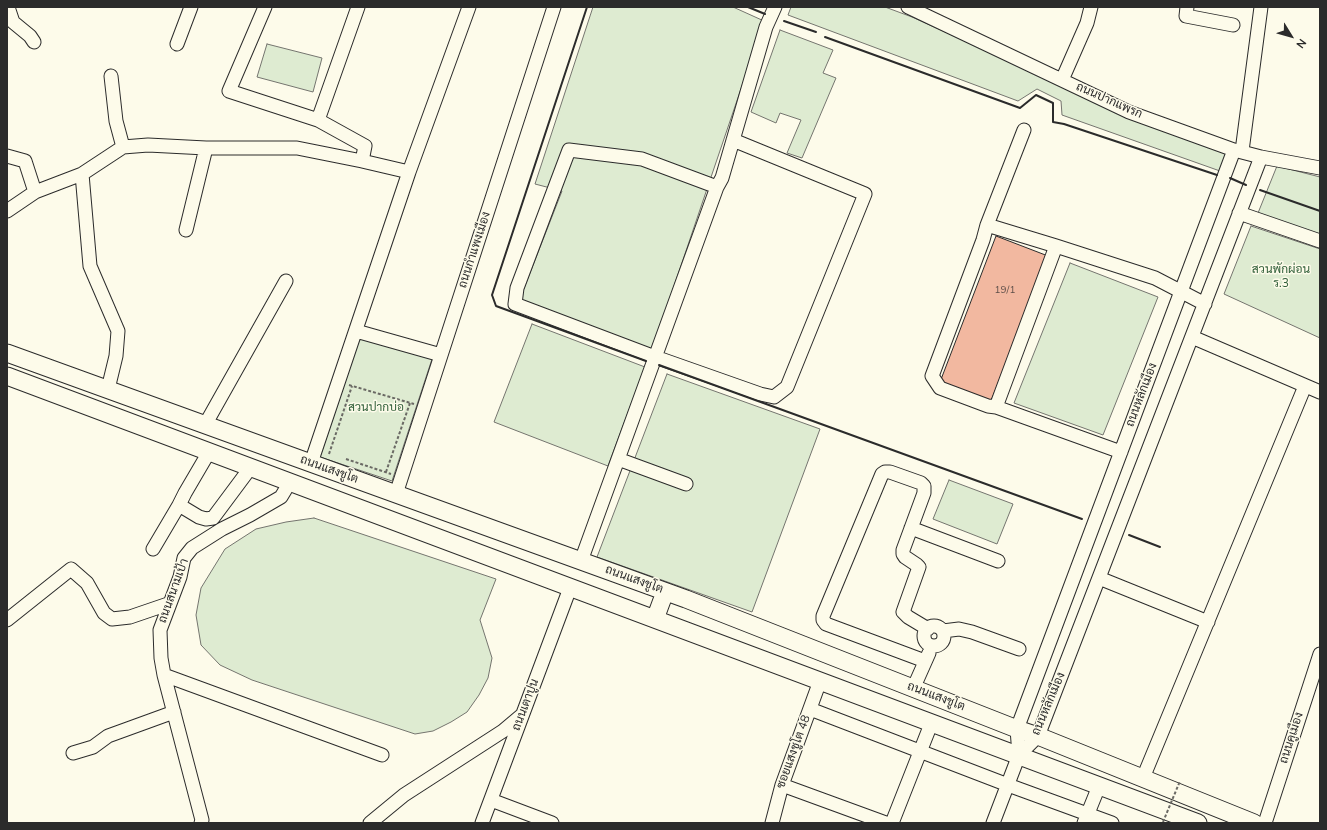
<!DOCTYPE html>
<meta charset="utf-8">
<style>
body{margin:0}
#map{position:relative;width:1327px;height:830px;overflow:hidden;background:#fdfbea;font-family:"Nunito Sans",sans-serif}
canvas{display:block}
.frame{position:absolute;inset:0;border:8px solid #2b2b2b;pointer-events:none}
.north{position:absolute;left:1271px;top:16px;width:40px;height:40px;-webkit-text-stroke:3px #fdfbea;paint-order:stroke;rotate:127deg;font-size:11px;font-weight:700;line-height:16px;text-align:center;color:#2b2b2b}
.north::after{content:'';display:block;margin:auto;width:14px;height:18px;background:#2b2b2b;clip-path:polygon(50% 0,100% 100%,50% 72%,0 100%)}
</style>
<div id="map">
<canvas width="1327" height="830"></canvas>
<div class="frame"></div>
<div class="north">N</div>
</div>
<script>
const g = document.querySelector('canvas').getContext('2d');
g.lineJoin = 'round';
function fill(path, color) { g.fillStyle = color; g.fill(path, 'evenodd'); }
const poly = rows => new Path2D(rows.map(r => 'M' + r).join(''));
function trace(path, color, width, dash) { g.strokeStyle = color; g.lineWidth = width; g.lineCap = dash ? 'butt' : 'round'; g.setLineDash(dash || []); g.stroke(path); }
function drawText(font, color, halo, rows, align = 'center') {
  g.font = font + ' "Nunito Sans",Sarabun,sans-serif'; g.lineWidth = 3; g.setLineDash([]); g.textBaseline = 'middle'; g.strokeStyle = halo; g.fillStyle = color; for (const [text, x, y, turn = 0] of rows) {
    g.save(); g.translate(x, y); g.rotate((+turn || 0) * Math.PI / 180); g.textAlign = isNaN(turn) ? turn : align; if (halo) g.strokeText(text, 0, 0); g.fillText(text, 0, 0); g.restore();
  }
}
const green = poly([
 [593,7,733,7,764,21,652,351,519,301,562,191,535,184,593,7],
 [791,7,885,7,912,17,1003,58,1227,152,1220,171,1062,115,1061,101,1037,89,1018,101,788,15,791,7],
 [780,30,833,50,823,73,836,78,802,158,787,153,801,120,780,113,776,123,751,112,780,30],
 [267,44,322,58,313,92,257,77,267,44],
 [1277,166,1320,177,1320,237,1258,213,1277,166],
 [1251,226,1320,249,1320,338,1224,294,1251,226],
 [1070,263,1158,297,1103,435,1014,403,1070,263],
 [532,324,645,367,608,466,494,422,532,324],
 [360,336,432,359,392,481,320,457,360,336],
 [667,374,820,429,752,612,597,557,667,374],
 [949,480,1013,504,997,544,933,519,949,480],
 [314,518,496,579,480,620,492,658,488,678,479,695,467,712,451,722,433,731,415,734,252,680,220,665,201,645,196,615,201,588,225,549,256,529,286,522,314,518]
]);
fill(green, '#deebd1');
trace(green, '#74746e', 1);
const building = poly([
 [996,236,1048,256,991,401,940,382,996,236]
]);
fill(building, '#f2b8a0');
trace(building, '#2b2b2b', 1);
const minor = poly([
 [8,7,13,22,30,36,34,42],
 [265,7,229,91,318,120,365,146,362,161],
 [908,7,1129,112,1234,150,1261,157,1320,168],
 [1187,7,1186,16,1233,25],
 [177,44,191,7],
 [111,76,116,121,123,147],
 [1062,80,1087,23,1091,7],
 [318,120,358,7],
 [1242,151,1261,7],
 [7,156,25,161,35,192,82,174],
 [717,187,642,159,569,150,517,288,515,304,655,357,760,394,774,397,787,387,865,194,733,140],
 [7,211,35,192],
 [1239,213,1320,241],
 [987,225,1024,130],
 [186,230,206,148],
 [1056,246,996,407,988,406,940,388,932,376,983,240,987,225,1056,246,1155,278,1205,304],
 [356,331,441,355],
 [1192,337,1320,392],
 [108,389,116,356,118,331,90,266,82,174,123,147,148,145,206,148,297,148,362,161,409,172],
 [996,407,1121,452],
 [205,425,286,281],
 [209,452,185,493,179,505,199,517,206,519,213,518,251,467],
 [618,459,686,484],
 [311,463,409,172,469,7],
 [396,494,554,7],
 [911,528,998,561],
 [153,549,179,505],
 [581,561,717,187,722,178,766,27,775,7],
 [1099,578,1208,622],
 [7,620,71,569,87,583,104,613,112,619,130,617,168,604],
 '924 636a10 10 0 1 1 20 0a10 10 0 1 1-20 0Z',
 [943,631,959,629,972,632,1019,649],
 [925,661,826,624,823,620,823,616,882,474,885,472,890,472,921,483,924,486,924,493,903,550,903,554,905,557,917,565,919,567,903,612,908,617,928,629],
 [164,675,382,755],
 [913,689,929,653],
 [810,709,1008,785,1112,823],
 [73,753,93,747,108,736,174,712],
 [1019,755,1017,729,1234,150],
 [1143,778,1305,386],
 [782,785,886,823],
 [491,800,552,823],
 [201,823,202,820,164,675,161,658,160,630,180,577,184,558,192,548,222,529,250,515,281,497,290,482],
 [370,823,404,795,503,731,522,715],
 [482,823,570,588],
 [772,823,782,785,820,681],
 [892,823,931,724],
 [993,823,1019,755,1038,736,1261,157],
 [1084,823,1099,786],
 [1265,823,1320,654]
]);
const major = poly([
 [7,353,686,599,1017,729,1038,736,1254,823],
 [7,376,1198,823],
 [655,619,665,592]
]);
trace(minor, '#2b2b2b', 15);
trace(major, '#2b2b2b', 19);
trace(poly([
 [349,385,414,404],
 [329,454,352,386],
 [346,459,391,474],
 [386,472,410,403]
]), '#6a6964', 2, [3, 2]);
trace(minor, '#fdfbea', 13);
trace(major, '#fdfbea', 17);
trace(poly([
 [1163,822,1180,781]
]), '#6a6964', 2, [3, 2]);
trace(poly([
 [587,7,492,295,496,306,646,361],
 [748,7,765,14],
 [784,21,816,32],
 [825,37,1020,108,1036,95,1053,103,1053,122,1064,124,1217,175],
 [1230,178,1246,185],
 [1260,190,1320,211],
 [659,365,1082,519],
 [1129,535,1160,547]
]), '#2b2b2b', 2);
drawText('10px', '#5d4e48', null, [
 ["19/1",1005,291]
]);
drawText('12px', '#2b2b2b', '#fdfbea', [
 ["ถนนปากแพรก",1109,101,24],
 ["ถนนกำแพงเมือง",475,250,-72],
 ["ถนนหลักเมือง",1142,395,-69],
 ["ถนนแสงชูโต",329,470,20],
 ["ถนนแสงชูโต",634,580,20],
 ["ถนนสนามเป้า",174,591,-70],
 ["ถนนแสงชูโต",936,697,21],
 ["ถนนหลักเมือง",1049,704,-67],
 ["ถนนเตาปูน",526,705,-69],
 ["ถนนคูเมือง",1292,738,-72],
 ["ซอยแสงชูโต 48",794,752,-70]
]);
drawText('12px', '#34623c', '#fdfbea', [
 ["สวนพักผ่อน",1281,270],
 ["ร.3",1281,284],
 ["สวนปากบ่อ",376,408]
]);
</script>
